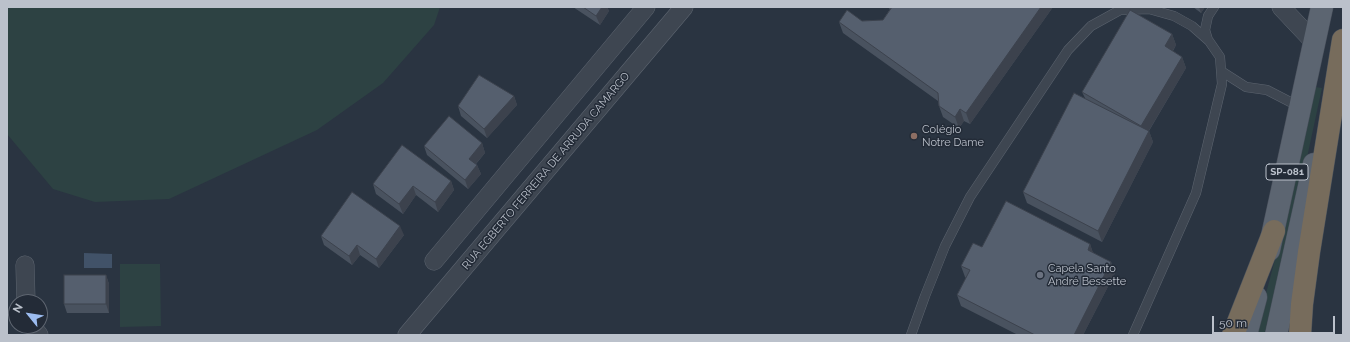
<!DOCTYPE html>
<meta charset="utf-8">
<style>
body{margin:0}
#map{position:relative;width:1350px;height:342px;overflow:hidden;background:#2a3441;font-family:Raleway,sans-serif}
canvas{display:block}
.frame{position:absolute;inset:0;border:8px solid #bbc1cb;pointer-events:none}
.north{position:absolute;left:8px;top:294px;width:40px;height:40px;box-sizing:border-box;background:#232b37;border:1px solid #606772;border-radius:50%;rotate:300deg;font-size:11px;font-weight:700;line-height:16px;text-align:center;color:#bbc1cb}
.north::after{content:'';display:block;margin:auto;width:14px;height:18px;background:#9cbcf0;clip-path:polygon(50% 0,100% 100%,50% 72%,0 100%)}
.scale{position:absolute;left:1212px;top:316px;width:123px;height:18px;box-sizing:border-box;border:2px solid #bbc1cb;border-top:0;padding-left:5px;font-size:12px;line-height:14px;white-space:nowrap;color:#bbc1cb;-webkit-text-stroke:3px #232b37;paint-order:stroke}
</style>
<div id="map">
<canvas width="1350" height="342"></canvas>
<div class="frame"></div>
<div class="north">N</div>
<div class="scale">50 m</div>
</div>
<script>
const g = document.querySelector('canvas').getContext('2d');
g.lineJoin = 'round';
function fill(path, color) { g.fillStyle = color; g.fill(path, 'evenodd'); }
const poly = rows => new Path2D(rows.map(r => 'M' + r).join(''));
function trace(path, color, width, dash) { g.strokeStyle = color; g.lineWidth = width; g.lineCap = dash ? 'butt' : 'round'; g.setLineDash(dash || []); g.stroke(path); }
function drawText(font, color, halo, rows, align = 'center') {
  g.font = font + ' Raleway,sans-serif'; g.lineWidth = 3; g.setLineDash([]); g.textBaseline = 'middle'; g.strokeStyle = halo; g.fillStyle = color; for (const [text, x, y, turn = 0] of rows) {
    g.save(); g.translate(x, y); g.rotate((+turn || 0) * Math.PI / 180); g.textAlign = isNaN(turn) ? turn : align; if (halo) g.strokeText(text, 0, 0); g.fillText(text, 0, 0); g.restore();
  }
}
fill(poly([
 [7,7,440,7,434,25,383,83,317,130,169,199,95,202,53,189,7,134],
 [1315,87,1322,88,1294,218,1264,335,1255,335,1287,214],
 [120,264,160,264,161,326,120,327]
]), '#2d4243');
fill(poly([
 [84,253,112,254,112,268,84,268]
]), '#415268');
const service = poly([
 [1208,40,1205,30,1208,16,1214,7],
 [1221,71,1246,87,1267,90,1300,107],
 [911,335,925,296,945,246,970,197,1068,50,1091,26,1120,10,1149,9,1174,16,1192,26,1209,41,1220,57,1222,84,1196,193,1133,335]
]);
const minor = poly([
 [1281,7,1314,42],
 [434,261,646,7],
 [25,265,26,302],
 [32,326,39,335],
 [407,335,684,7]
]);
const primary = poly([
 [1269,250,1322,7],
 [1246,335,1256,297],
 [1276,335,1314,164]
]);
const motorway = poly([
 [1233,335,1274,231],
 [1300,335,1302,304,1309,252,1343,40]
]);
trace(service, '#5c646f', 10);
trace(minor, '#5c646f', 19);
trace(primary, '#484f5b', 23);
trace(motorway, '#49515c', 23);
trace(service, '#3e4651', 9);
trace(minor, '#3e4651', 18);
trace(primary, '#5c6571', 22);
trace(motorway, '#776c5c', 22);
fill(poly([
 [573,7,607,7,609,11,600,25],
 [887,7,1053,7,970,124,964,121,959,128,943,117,939,106,938,101,843,33,839,22,883,20,890,9],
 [1193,7,1205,7,1201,13],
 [1172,34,1176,45,1173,51,1182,57,1186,68,1149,131,1153,142,1102,242,1027,203,1023,192,1085,98,1082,92],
 [514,96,517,105,487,138,461,116,458,106],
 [482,143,485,153,476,164,477,165,481,174,468,189,427,155,424,146],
 [451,181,454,190,438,212,416,195,403,214,376,194,373,184],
 [404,235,379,268,360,255,352,265,324,245,321,236],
 [1090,244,1093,253,1111,262,1115,273,1083,335,1018,335,961,306,957,295,966,278,965,277,961,266,982,247],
 [106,275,109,284,109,313,67,313,64,304]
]), '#49525f');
fill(poly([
 [602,7,607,7,609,11,600,25,596,16],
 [1041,7,1053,7,970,124,966,113],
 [1199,7,1205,7,1201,13],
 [1172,34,1176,45,1169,57,1165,46],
 [1182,57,1186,68,1145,137,1141,126],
 [514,96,517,105,487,138,484,129],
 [960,109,964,121,959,128,955,117],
 [1149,131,1153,142,1102,242,1098,231],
 [482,143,485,153,472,168,469,159],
 [477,165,481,174,468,189,465,180],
 [451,181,454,190,438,212,435,202],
 [413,186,416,195,403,214,399,204],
 [400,226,404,235,379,268,376,259],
 [1090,244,1094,256,1088,250],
 [357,245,360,255,352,265,349,256],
 [1111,262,1115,273,1083,335,1074,335],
 [106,275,109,284,109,313,106,304]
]), '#3c424d');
const building = poly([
 [583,7,602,7,596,16,583,7],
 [892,7,1041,7,966,113,960,109,955,117,939,106,938,93,839,22,847,10,862,21,883,20,892,7],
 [1130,10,1172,34,1165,46,1182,57,1141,126,1082,92,1130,10],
 [479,75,514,96,484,129,458,106,479,75],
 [1074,93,1149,131,1098,231,1023,192,1074,93],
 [449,116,482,143,469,159,477,165,465,180,424,146,449,116],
 [402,145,451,181,435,202,413,186,399,204,373,184,402,145],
 [352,192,400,226,376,259,357,245,349,256,321,236,352,192],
 [1006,201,1090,244,1088,250,1111,262,1074,335,1035,335,957,295,970,270,961,266,973,243,982,247,1006,201],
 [64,275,106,275,106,304,64,304,64,275]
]);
fill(building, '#555f6e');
trace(building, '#3c424d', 1);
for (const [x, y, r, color] of [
 [914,136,4,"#8d6e63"],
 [1040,275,4,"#6b7280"]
]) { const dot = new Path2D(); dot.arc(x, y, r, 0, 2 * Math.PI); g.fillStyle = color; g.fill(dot); trace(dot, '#232b37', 1.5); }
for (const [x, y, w] of [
 [1287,172,42]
]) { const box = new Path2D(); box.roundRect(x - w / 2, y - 8, w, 16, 3); g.fillStyle = '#232b37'; g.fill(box); trace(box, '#bbc1cb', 1); }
drawText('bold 10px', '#bbc1cb', null, [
 ["SP-081",1287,172]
]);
drawText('11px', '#bbc1cb', '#232b37', [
 ["Colégio",922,130],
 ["Notre Dame",922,143],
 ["Capela Santo",1048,269],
 ["André Bessette",1048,282]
], 'left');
drawText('11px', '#bbc1cb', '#232b37', [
 ["RUA EGBERTO FERREIRA DE ARRUDA CAMARGO",546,171,-50]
]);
</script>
